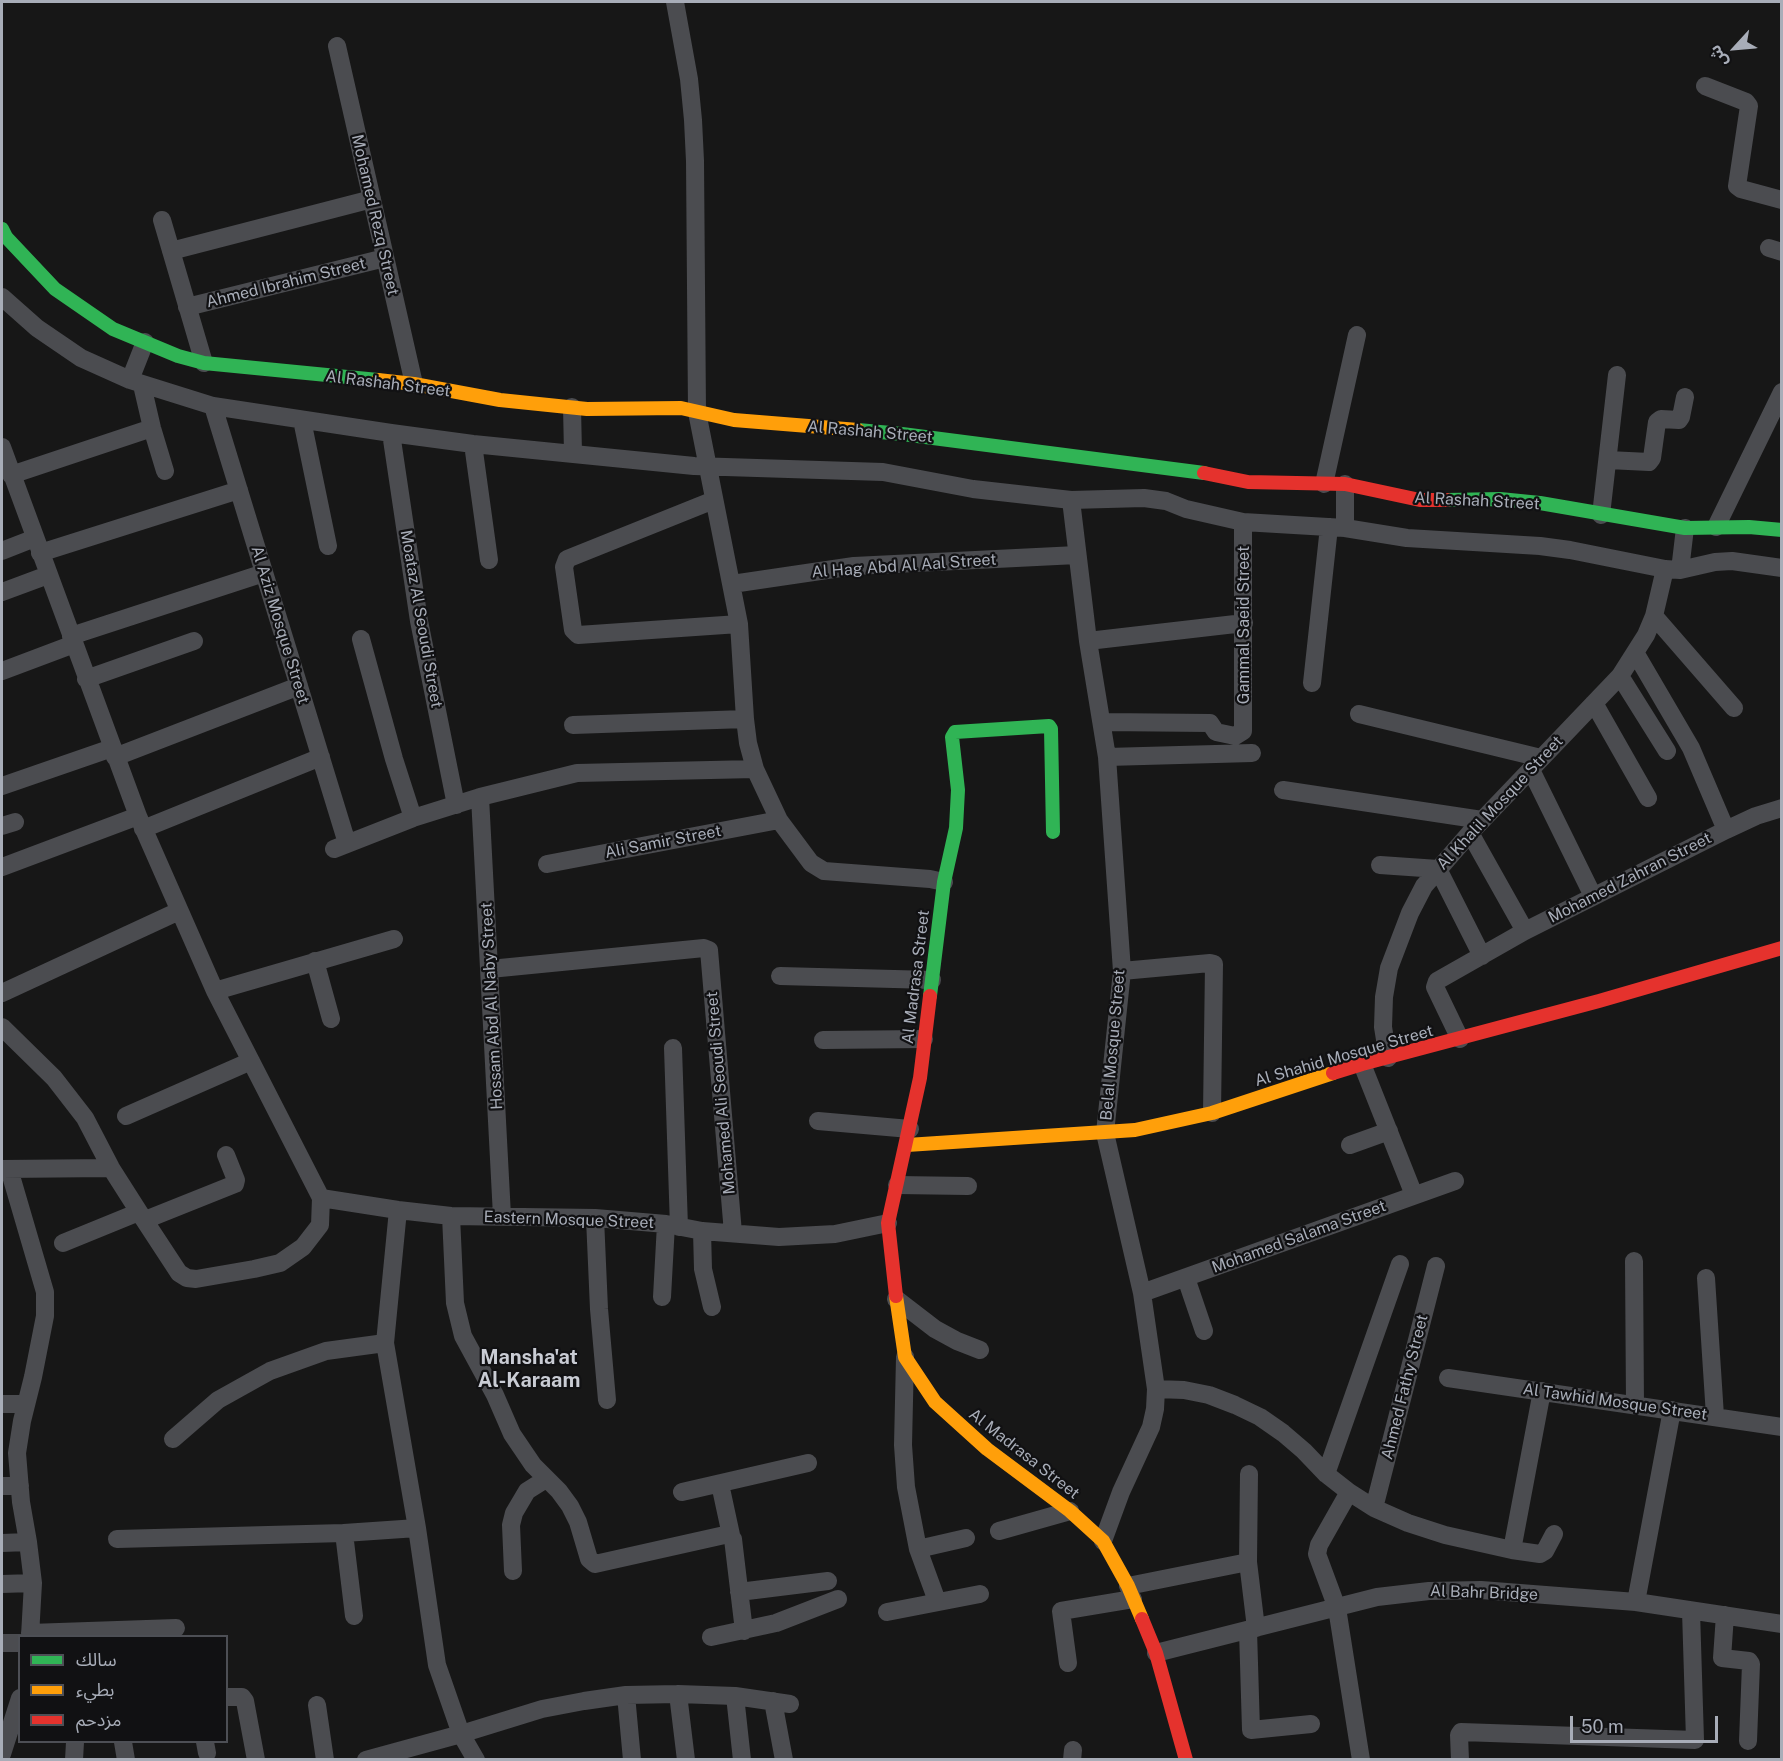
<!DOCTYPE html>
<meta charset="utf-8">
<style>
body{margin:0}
#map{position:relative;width:1783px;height:1761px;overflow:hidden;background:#171717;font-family:"Public Sans","Noto Sans Arabic",sans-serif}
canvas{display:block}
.frame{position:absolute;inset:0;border:3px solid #a8adb8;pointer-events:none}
.legend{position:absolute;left:18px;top:1635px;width:210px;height:108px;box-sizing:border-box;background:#111113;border:2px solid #4d4f55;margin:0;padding:8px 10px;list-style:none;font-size:18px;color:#a8adb8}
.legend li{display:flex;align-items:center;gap:12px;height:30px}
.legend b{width:30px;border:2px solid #4d4f55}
.north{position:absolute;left:1705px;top:18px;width:60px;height:60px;-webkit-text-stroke:4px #111113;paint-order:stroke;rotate:244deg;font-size:16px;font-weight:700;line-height:24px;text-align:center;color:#a8adb8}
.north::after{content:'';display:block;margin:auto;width:21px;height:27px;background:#a8adb8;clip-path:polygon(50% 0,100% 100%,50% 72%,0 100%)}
.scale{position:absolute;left:1570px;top:1716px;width:148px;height:27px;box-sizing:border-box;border:3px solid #a8adb8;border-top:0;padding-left:8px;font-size:18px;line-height:21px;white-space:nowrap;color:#a8adb8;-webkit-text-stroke:4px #111113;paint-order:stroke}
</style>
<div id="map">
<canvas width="1783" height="1761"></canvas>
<div class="frame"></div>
<ul class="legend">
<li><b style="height:8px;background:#30b455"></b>سالك</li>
<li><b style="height:8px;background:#ff9f0a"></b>بطيء</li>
<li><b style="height:8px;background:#e5322d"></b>مزدحم</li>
</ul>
<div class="north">ش</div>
<div class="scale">50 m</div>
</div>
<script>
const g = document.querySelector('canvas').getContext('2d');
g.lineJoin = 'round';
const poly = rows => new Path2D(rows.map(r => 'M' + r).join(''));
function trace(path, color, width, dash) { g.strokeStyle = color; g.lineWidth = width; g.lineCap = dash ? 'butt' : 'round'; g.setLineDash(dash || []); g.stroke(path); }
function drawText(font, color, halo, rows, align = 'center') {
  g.font = font + ' "Public Sans",sans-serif'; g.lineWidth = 4.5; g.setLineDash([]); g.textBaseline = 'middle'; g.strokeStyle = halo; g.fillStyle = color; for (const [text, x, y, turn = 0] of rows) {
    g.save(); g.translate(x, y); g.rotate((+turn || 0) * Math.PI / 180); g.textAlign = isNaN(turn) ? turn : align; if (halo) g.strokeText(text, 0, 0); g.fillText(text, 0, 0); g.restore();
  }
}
trace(poly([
 [675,2,689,79,693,120,695,161,697,412,739,624,745,719,748,743,755,769,779,820,811,863,824,871,930,879,944,882],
 [337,46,414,384],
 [1705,86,1746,102,1749,106,1737,186,1741,189,1782,200],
 [162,220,204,363],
 [1769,248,1782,252],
 [171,251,372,199],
 [2,297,37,328,81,358,130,380,213,406,391,433,473,444,694,466,883,472,973,489,1071,500,1144,498,1166,501,1186,509,1243,522,1345,528,1407,538,1540,546,1570,550,1665,569,1680,570,1715,562,1732,561,1782,568],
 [187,307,385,258],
 [130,380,145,342],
 [142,385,152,428,165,471],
 [213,406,347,843],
 [572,407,573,453],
 [302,420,328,546],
 [391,433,419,621,456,805],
 [473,444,489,560],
 [2,447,138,816,215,991,321,1198],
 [1608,460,1649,462,1652,458,1657,422,1661,419,1679,420,1681,417,1685,397],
 [11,475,152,428],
 [1324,484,1357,335],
 [1345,484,1345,528],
 [714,500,567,559,564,567,573,630,578,635,739,624],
 [1071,500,1088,641,1107,757,1122,971,1105,1133,1142,1293,1156,1389,1155,1409,1151,1427,1121,1492,1103,1541],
 [1601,515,1617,375],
 [1716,527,1782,392],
 [2,551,35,538],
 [40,553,239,490],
 [1680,570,1685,528],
 [732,584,854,566,1077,555],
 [2,592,48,575],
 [1654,616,1734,708],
 [71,636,264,573],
 [361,639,394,759,413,818],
 [1088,641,1244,623],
 [1636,654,1691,748,1726,830],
 [2,671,74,644],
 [1620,676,1667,751],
 [86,679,194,641],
 [1312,683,1329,527],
 [1594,703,1648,798],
 [1359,714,1541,758],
 [1102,722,1210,723,1216,732,1235,736,1243,731,1243,522],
 [573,725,745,719],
 [115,757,299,686],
 [1107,757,1252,753],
 [1531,770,1593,896],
 [2,786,112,748],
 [1283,790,1482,820],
 [480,797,502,1216],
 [2,826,15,822],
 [143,829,321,757],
 [1470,833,1525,931],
 [334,849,413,818,480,797,577,773,755,769],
 [547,864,779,820],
 [1380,865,1438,869,1482,956],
 [2,867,138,816],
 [315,961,331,1019],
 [490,969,704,948,709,950,733,1233],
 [1122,971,1210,963,1214,964,1212,1113],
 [780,976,932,980],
 [215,991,394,939],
 [2,993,179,911],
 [2,1027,54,1078,85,1118,111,1168,139,1212,179,1273,187,1278,196,1279,254,1269,280,1263,303,1247,320,1225,321,1198],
 [1460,1039,1435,987,1437,981,1525,931,1726,830,1756,816,1782,808],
 [823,1040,924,1039],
 [673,1048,679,1227],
 [1388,1058,1383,1027,1384,997,1389,968,1410,913,1424,886,1470,833,1620,676,1646,635,1654,616,1665,569],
 [1362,1064,1414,1195],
 [126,1116,251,1061],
 [818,1121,910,1129],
 [1350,1145,1389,1131],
 [2,1169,111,1168],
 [9,1169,45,1292,45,1316,33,1377,22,1421,17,1453,21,1502,28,1542,33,1583,30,1636],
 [897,1185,968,1186],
 [321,1198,398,1210,451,1216,595,1218,666,1224,702,1231,779,1237,835,1234,888,1223],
 [398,1210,385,1343,417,1528,437,1665,461,1734,476,1760],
 [451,1216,455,1303,463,1336,495,1395,512,1434,533,1465,559,1491,570,1506,578,1522,589,1559,595,1564,729,1534,733,1539,744,1631],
 [595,1218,599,1309,607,1400],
 [145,1220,235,1184,236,1180,226,1155],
 [702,1231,703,1269,712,1307],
 [63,1243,139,1212],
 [1634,1261,1635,1405],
 [1186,1278,1204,1331],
 [1706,1278,1715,1416],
 [1142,1293,1455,1181],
 [662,1297,666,1224],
 [896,1299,935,1329,957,1341,980,1350],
 [905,1357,903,1445,906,1487,918,1549,937,1601],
 [1448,1378,1782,1427],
 [1156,1389,1184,1390,1209,1395,1235,1405,1260,1417,1283,1433,1304,1451,1326,1474,1349,1492,1374,1508,1408,1523,1445,1535,1512,1550,1540,1554,1545,1551,1554,1534],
 [2,1404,26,1404],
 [173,1439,218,1400,270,1371,326,1351,385,1343],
 [1249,1474,1248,1562,1256,1628],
 [1326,1474,1400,1264],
 [720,1484,731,1535],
 [2,1486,20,1486],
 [682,1492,808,1463],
 [1349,1492,1319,1545,1317,1554,1337,1608,1361,1760],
 [1374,1508,1436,1266],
 [999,1531,1070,1511],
 [344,1533,354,1616],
 [117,1539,344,1533,417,1528],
 [2,1543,28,1542],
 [918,1549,966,1538],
 [1512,1550,1542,1391],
 [513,1571,511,1525,514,1513,527,1491,546,1479],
 [2,1584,33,1583],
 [1128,1586,1248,1562],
 [739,1592,828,1581],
 [1636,1602,1672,1410],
 [887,1612,980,1594],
 [1725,1615,1722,1658,1749,1661,1751,1664,1748,1741],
 [1248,1630,1251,1730,1311,1724],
 [30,1633,176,1628],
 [711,1637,776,1623,838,1599],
 [2,1643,20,1643],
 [1156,1653,1377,1597,1429,1591,1481,1590,1636,1602,1782,1624],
 [1068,1663,1061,1611,1133,1599],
 [678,1694,686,1760],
 [626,1695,632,1760],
 [735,1696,742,1760],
 [226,1697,242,1697,245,1701,256,1760],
 [773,1701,784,1760],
 [317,1705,325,1760],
 [123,1742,126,1760],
 [205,1742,207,1753],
 [2,1754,20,1698],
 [74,1760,75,1742],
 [366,1760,461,1734,542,1709,584,1701,626,1695,678,1694,735,1696,790,1704],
 [1072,1760,1073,1750],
 [1460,1760,1459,1735,1461,1732,1695,1740,1691,1611]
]), '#4b4c50', 18);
trace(poly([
 [2,229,6,237,55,289,113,329,178,356,204,363,378,380],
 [858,430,902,434,1204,473],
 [1447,500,1500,499,1540,503,1685,528,1749,527,1782,530],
 [930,996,944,882,956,828,958,790,952,737,955,732,1049,726,1051,729,1053,832]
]), '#30b455', 14);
trace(poly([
 [378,380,414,384,500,400,587,409,681,408,734,420,858,430],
 [907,1145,1135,1130,1212,1113,1333,1073],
 [896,1296,905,1357,935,1402,987,1449,1070,1511,1103,1541,1128,1586,1142,1619]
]), '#ff9f0a', 14);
trace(poly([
 [1204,473,1248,482,1345,484,1420,500,1447,500],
 [1333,1073,1362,1064,1599,1001,1782,948],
 [896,1296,888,1223,920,1078,930,996],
 [1142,1619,1156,1653,1186,1760]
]), '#e5322d', 14);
drawText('16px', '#a8adb8', '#111113', [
 ["Mohamed Rezq Street",375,215,77],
 ["Ahmed Ibrahim Street",286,283,-14],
 ["Al Rashah Street",388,384,7],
 ["Al Rashah Street",870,432,5],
 ["Al Rashah Street",1477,501,3],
 ["Al Hag Abd Al Aal Street",904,566,-4],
 ["Moataz Al Seoudi Street",421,619,80],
 ["Al Aziz Mosque Street",280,625,73],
 ["Gammal Saeid Street",1244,625,-90],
 ["Al Khalil Mosque Street",1500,803,-47],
 ["Ali Samir Street",663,842,-11],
 ["Mohamed Zahran Street",1630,878,-27],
 ["Al Madrasa Street",916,977,-83],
 ["Hossam Abd Al Naby Street",492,1006,-93],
 ["Belal Mosque Street",1113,1045,-85],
 ["Al Shahid Mosque Street",1344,1056,-16],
 ["Mohamed Ali Seoudi Street",721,1093,-95],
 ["Eastern Mosque Street",569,1220,2],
 ["Mohamed Salama Street",1299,1237,-20],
 ["Ahmed Fathy Street",1405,1387,-76],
 ["Al Tawhid Mosque Street",1615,1402,8],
 ["Al Madrasa Street",1024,1454,38],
 ["Al Bahr Bridge",1484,1593,2]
]);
drawText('bold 20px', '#c9ccd4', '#111113', [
 ["Mansha'at",529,1358],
 ["Al-Karaam",529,1381]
]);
</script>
